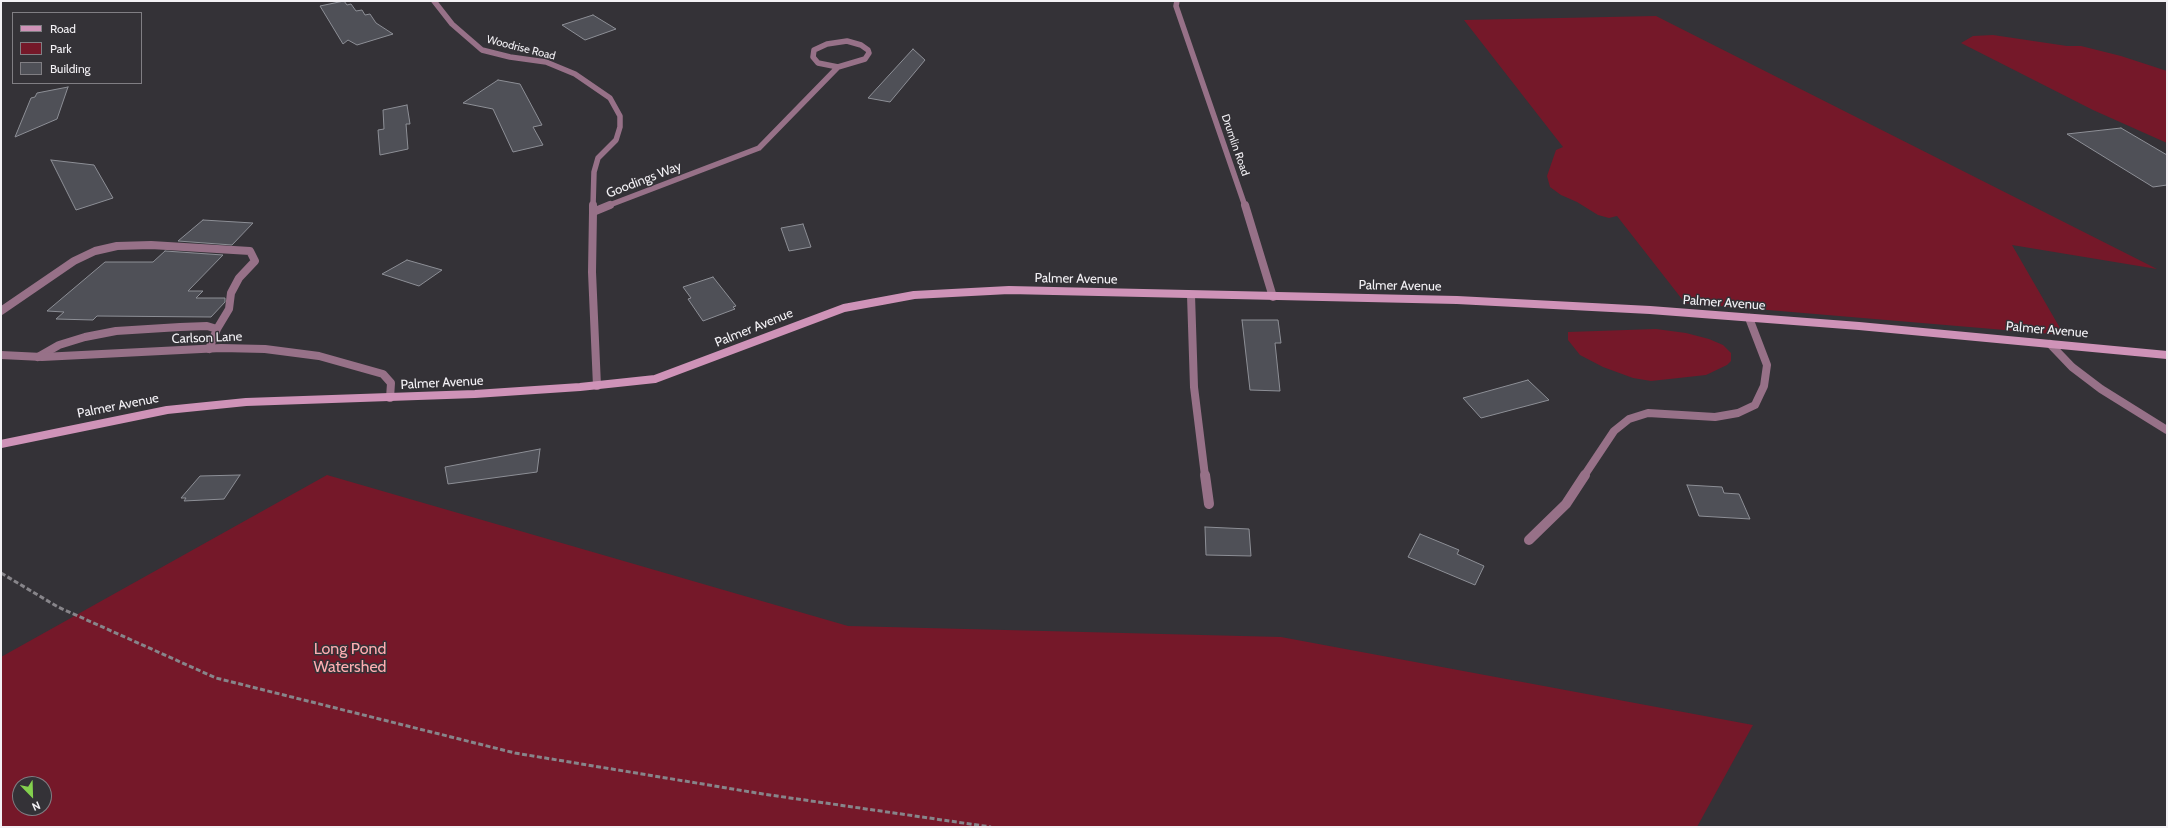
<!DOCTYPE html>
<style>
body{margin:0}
#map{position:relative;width:2168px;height:828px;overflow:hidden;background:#343237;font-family:Cabin,sans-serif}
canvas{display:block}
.frame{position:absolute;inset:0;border:2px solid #f3f1f5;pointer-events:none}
.legend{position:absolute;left:12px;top:12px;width:130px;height:72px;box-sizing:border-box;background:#343237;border:1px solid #807e83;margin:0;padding:5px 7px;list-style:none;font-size:12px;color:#f3f1f5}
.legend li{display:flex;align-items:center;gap:8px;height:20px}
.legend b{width:20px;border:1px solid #807e83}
.north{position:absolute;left:12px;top:776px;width:40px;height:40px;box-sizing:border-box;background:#343237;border:1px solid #807e83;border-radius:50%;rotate:157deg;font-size:11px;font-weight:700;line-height:16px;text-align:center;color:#f3f1f5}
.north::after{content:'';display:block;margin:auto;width:14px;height:18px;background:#83d04e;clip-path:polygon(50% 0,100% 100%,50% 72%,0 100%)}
</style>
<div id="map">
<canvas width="2168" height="828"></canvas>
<div class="frame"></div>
<ul class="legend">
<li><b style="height:5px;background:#cf93b8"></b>Road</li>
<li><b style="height:11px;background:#751829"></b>Park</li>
<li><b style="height:11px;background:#4f5057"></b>Building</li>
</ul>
<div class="north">N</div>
</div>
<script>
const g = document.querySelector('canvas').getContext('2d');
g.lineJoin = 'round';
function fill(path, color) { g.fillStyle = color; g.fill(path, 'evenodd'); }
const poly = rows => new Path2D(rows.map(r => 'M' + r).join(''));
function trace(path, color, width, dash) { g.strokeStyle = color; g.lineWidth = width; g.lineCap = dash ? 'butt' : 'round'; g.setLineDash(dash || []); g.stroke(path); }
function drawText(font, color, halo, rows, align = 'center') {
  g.font = font + ' Cabin,sans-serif'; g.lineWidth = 3; g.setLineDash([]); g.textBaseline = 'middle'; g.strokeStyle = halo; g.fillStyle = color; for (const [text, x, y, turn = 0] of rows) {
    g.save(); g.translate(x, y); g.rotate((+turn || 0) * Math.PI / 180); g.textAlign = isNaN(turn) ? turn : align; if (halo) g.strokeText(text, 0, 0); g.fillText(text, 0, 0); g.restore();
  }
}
fill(poly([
 [1656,16,2157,269,2012,245,2064,335,1685,303,1617,216,1609,218,1598,215,1577,202,1561,195,1550,187,1547,176,1556,150,1563,147,1464,20],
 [1993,35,2067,46,2081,46,2121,56,2167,71,2167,143,2093,110,1961,43,1973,36],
 [1656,329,1686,333,1709,339,1723,345,1731,353,1731,361,1727,365,1706,375,1651,381,1633,378,1603,367,1580,355,1568,340,1568,332],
 [327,475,848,626,1281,637,1753,725,1697,827,1,827,1,657],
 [20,784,44,784,44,808,20,808]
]), '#751829');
const building = poly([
 [344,1,347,5,351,4,356,11,362,10,365,15,370,14,376,23,393,34,357,45,348,40,343,44,320,6,344,1],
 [593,15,616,29,585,40,562,25,593,15],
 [913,49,925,60,890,102,868,98,913,49],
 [498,80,520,84,542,125,533,127,543,145,513,152,493,109,463,103,498,80],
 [68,87,57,119,15,137,31,98,35,97,37,93,68,87],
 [407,105,410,124,406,124,408,149,380,155,378,130,384,129,383,110,407,105],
 [2121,128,2167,155,2167,185,2153,187,2067,134,2121,128],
 [51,160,94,165,113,198,76,210,51,160],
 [203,220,253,223,232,245,178,241,203,220],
 [803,224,811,247,789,251,781,228,803,224],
 [165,251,223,255,188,291,203,291,196,298,225,298,225,302,211,317,97,316,93,320,56,319,64,312,47,311,105,262,153,262,165,251],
 [407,260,442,270,419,286,382,274,407,260],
 [713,277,736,306,733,307,735,309,703,321,688,299,691,298,683,287,713,277],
 [1242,320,1278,320,1281,343,1275,343,1280,391,1250,390,1242,320],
 [1528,380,1549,400,1481,418,1463,398,1528,380],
 [540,449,537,472,448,484,445,467,540,449],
 [240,475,224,499,184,501,186,498,181,498,200,476,240,475],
 [1687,485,1722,487,1724,493,1739,494,1750,519,1699,516,1687,485],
 [1205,527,1249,529,1251,556,1206,555,1205,527],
 [1420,534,1459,550,1457,554,1484,566,1475,585,1408,557,1420,534]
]);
fill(building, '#4f5057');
trace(building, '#8d8f96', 1);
trace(poly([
 [1,573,58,607,216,678,515,753,763,794,991,827]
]), '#87858a', 3, [5, 2.5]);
trace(poly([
 [1191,295,1194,387,1205,476],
 [1,311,74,261,95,251,117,246,151,245,250,251,255,261,239,278,231,293,229,309,217,329],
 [2050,344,2072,367,2101,389,2167,430],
 [38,357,59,345,85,337,116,331,180,327,207,326,217,329,209,349],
 [1584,476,1614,431,1629,419,1648,413,1715,417,1738,413,1755,405,1764,386,1767,365,1749,318]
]), '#977188', 8);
trace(poly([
 [1205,475,1209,504],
 [1529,540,1566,504,1585,475]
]), '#977188', 10);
trace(poly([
 [434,1,452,24,482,50,510,57,546,62,575,74,610,98,620,116,620,127,616,140,598,158,594,172,593,206],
 [1177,1,1176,6,1245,206],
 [847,41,861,45,868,50,869,53,865,59,838,67,818,63,813,57,814,50,827,44,847,41],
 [607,206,759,148,838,67]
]), '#977188', 5.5);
trace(poly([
 [1245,205,1273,297],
 [593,212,593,205],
 [1,355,42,357,221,348,265,349,319,356,383,374,391,383,390,398],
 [597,386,592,272,593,212,610,205]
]), '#977188', 8);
trace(poly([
 [1,444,167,410,246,402,475,394,580,387,655,379,844,308,914,295,1009,290,1457,300,1650,310,1859,326,2167,355]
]), '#cf93b8', 8);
drawText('11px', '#f3f1f5', '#343237', [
 ["Woodrise Road",521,48,14],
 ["Drumlin Road",1235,145,71]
]);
drawText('13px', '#f3f1f5', '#343237', [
 ["Goodings Way",644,180,-21],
 ["Palmer Avenue",1076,279,1],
 ["Palmer Avenue",1400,286,1],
 ["Palmer Avenue",1724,303,4],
 ["Palmer Avenue",754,328,-22],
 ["Palmer Avenue",2047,330,5],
 ["Carlson Lane",207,338,-2],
 ["Palmer Avenue",442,383,-3],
 ["Palmer Avenue",118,406,-11]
]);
drawText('16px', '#feadb1', '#343237', [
 ["Long Pond",350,649],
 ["Watershed",350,667]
]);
</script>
